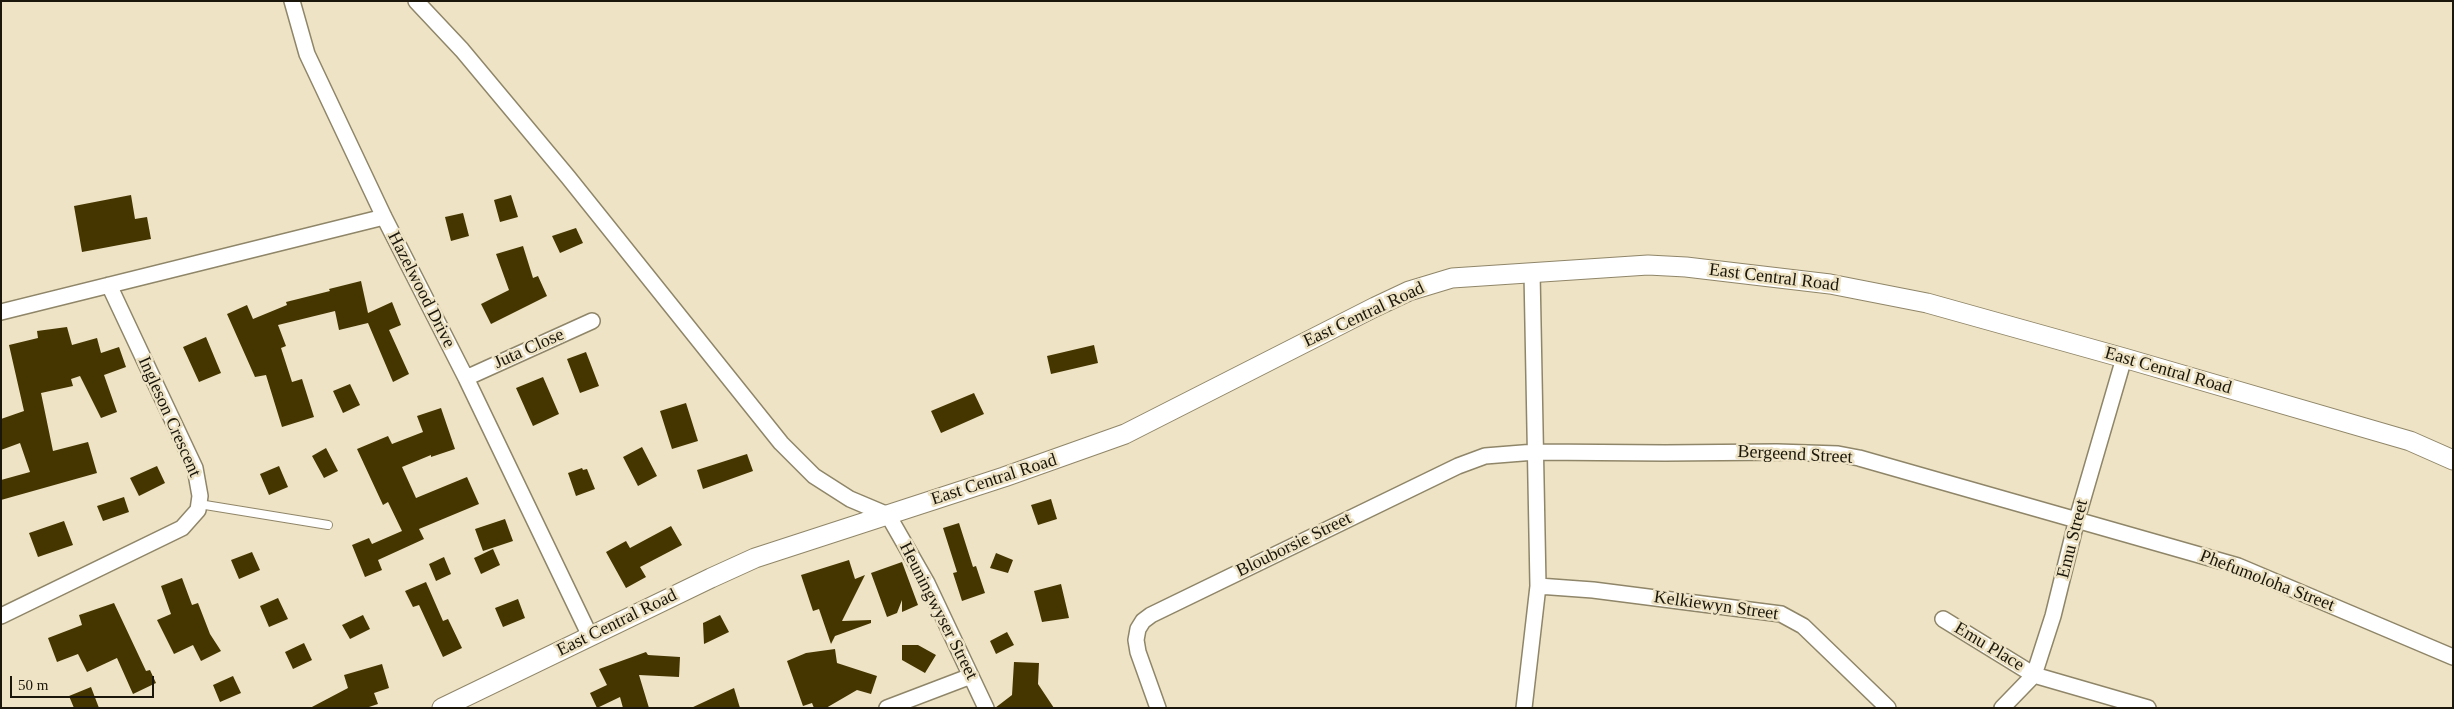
<!DOCTYPE html>
<style>
body{margin:0}
#map{position:relative;width:2454px;height:709px;overflow:hidden;background:#eee3c4;font-family:"Times New Roman",serif}
canvas{display:block}
.frame{position:absolute;inset:0;border:2px solid #1a160b;pointer-events:none}
.scale{position:absolute;left:10px;top:676px;width:144px;height:22px;box-sizing:border-box;border:2px solid #1a160b;border-top:0;padding-left:6px;font-size:15px;line-height:18px;white-space:nowrap;color:#1a160b;-webkit-text-stroke:4px #eee3c4;paint-order:stroke}
</style>
<div id="map">
<canvas width="2454" height="709"></canvas>
<div class="frame"></div>
<div class="scale">50 m</div>
</div>
<script>
const g = document.querySelector('canvas').getContext('2d');
g.lineJoin = 'round';
function fill(path, color) { g.fillStyle = color; g.fill(path, 'evenodd'); }
const poly = rows => new Path2D(rows.map(r => 'M' + r).join(''));
function trace(path, color, width, dash) { g.strokeStyle = color; g.lineWidth = width; g.lineCap = dash ? 'butt' : 'round'; g.setLineDash(dash || []); g.stroke(path); }
function drawText(font, color, halo, rows, align = 'center') {
  g.font = font + ' "Times New Roman",serif'; g.lineWidth = 5; g.setLineDash([]); g.textBaseline = 'middle'; g.strokeStyle = halo; g.fillStyle = color; for (const [text, x, y, turn = 0] of rows) {
    g.save(); g.translate(x, y); g.rotate((+turn || 0) * Math.PI / 180); g.textAlign = isNaN(turn) ? turn : align; if (halo) g.strokeText(text, 0, 0); g.fillText(text, 0, 0); g.restore();
  }
}
fill(poly([
 [131,195,135,219,147,217,151,239,82,252,74,206],
 [511,195,518,217,500,222,494,200],
 [463,213,469,236,451,241,445,217],
 [576,228,583,243,560,253,552,236],
 [523,246,533,278,538,276,547,296,491,324,481,304,509,290,496,254],
 [361,281,368,313,392,302,401,325,389,330,409,374,393,382,368,323,339,330,335,311,278,325,286,346,281,348,292,382,302,379,314,417,282,427,266,375,255,377,227,314,247,305,253,319,287,305,286,302,330,291,329,289],
 [67,327,72,345,97,338,101,353,119,347,126,367,104,375,117,412,101,418,80,376,71,379,73,386,41,393,53,451,88,442,97,473,1,500,1,480,30,472,20,443,1,450,1,419,24,411,9,345,38,338,37,331],
 [206,337,221,373,199,382,183,347],
 [1094,345,1098,363,1051,374,1047,356],
 [586,352,599,386,580,393,567,359],
 [543,377,559,414,533,426,516,388],
 [350,384,360,405,343,413,333,391],
 [974,393,984,414,941,433,931,411],
 [686,403,698,441,672,449,660,411],
 [441,408,455,449,431,457,431,455,402,467,416,498,467,477,479,504,419,529,424,539,378,560,382,570,365,577,352,545,369,538,372,544,402,531,388,502,383,505,357,449,388,436,392,444,423,432,417,416],
 [642,447,657,476,638,486,623,457],
 [326,448,338,471,324,478,312,456],
 [747,454,753,471,703,489,697,470],
 [157,466,165,483,139,496,130,478],
 [279,466,288,487,269,495,260,474],
 [582,468,583,470,587,469,595,489,576,496,568,473],
 [124,497,129,512,103,521,97,506],
 [1051,499,1057,519,1038,525,1031,505],
 [505,519,513,541,483,551,475,529],
 [64,521,73,545,38,557,29,533],
 [959,523,973,567,976,566,985,593,962,601,953,573,957,572,943,528],
 [671,526,682,545,640,567,646,577,626,588,606,552,626,541,630,548],
 [493,549,500,565,481,574,474,558],
 [252,552,260,570,239,579,231,560],
 [996,553,1013,560,1008,573,990,568],
 [444,557,451,574,436,581,429,564],
 [849,560,855,579,865,575,842,621,871,620,871,623,835,636,831,644,819,609,813,611,801,575],
 [902,562,918,605,902,612,902,600,897,613,887,617,871,573],
 [182,578,192,605,198,603,210,634,221,651,201,661,193,645,174,654,157,620,171,614,161,586],
 [426,582,443,621,448,619,462,648,443,657,419,605,413,607,405,591],
 [1061,584,1069,618,1042,622,1034,591],
 [278,598,288,619,269,627,260,606],
 [518,599,525,618,503,627,495,608],
 [114,603,146,671,150,670,156,683,133,694,117,658,87,672,78,654,57,662,48,638,82,625,79,615],
 [363,615,370,629,350,639,342,625],
 [720,615,729,632,704,644,703,623],
 [1007,632,1014,645,996,654,990,641],
 [304,643,312,660,293,669,285,652],
 [902,645,918,645,936,655,925,673,902,660],
 [835,649,837,663,877,676,871,694,857,690,826,708,814,708,812,703,803,706,787,661,806,653],
 [646,652,648,655,680,657,679,677,639,675,649,708,623,708,620,697,597,708,590,693,607,685,599,669],
 [1014,662,1039,663,1038,684,1054,708,995,708,1012,695],
 [382,664,389,688,374,693,378,704,366,708,310,708,348,688,344,675],
 [233,676,241,693,220,702,213,685],
 [91,687,99,708,74,708,69,696],
 [734,688,740,708,691,708]
]), '#453600');
const service = poly([
 [199,504,328,525]
]);
const minor = poly([
 [292,1,307,54,384,217,466,378,590,636],
 [416,1,462,50,568,177,781,443,814,476,850,499,888,515,927,583,986,708],
 [1,312,384,217],
 [466,378,592,321],
 [1538,586,1593,590,1781,614,1803,626,1888,708],
 [1,616,182,528,198,510,200,496,195,468,109,285],
 [1943,619,2034,675,2148,708],
 [887,708,971,676],
 [1158,708,1138,652,1136,640,1138,629,1143,621,1151,615,1458,466,1485,456,1535,452,1665,453,1777,452,1838,454,1859,458,2238,566,2453,657],
 [1524,708,1538,586,1532,272],
 [2002,708,2034,675,2053,616,2077,519,2124,358]
]);
const tertiary = poly([
 [442,708,711,578,755,558,1004,477,1125,434,1375,307,1409,291,1452,278,1648,265,1686,267,1830,284,1927,303,2124,358,2410,441,2453,460]
]);
trace(service, '#8f8568', 10);
trace(minor, '#8f8568', 18);
trace(tertiary, '#8f8568', 21);
trace(service, '#fff', 8);
trace(minor, '#fff', 15);
trace(tertiary, '#fff', 19);
drawText('18px', '#1a160b', '#eee3c4', [
 ["East Central Road",1774,278,7],
 ["Hazelwood Drive",421,290,63],
 ["East Central Road",1364,315,-25],
 ["Juta Close",529,349,-24],
 ["East Central Road",2168,371,16],
 ["Ingleson Crescent",169,417,66],
 ["Bergeend Street",1795,455,3],
 ["East Central Road",994,480,-18],
 ["Emu Street",2073,539,-76],
 ["Blouborsie Street",1294,545,-26],
 ["Phefumoloha Street",2267,581,21],
 ["Kelkiewyn Street",1716,606,8],
 ["Heuningwyser Street",938,611,63],
 ["East Central Road",617,623,-26],
 ["Emu Place",1989,647,31]
]);
</script>
